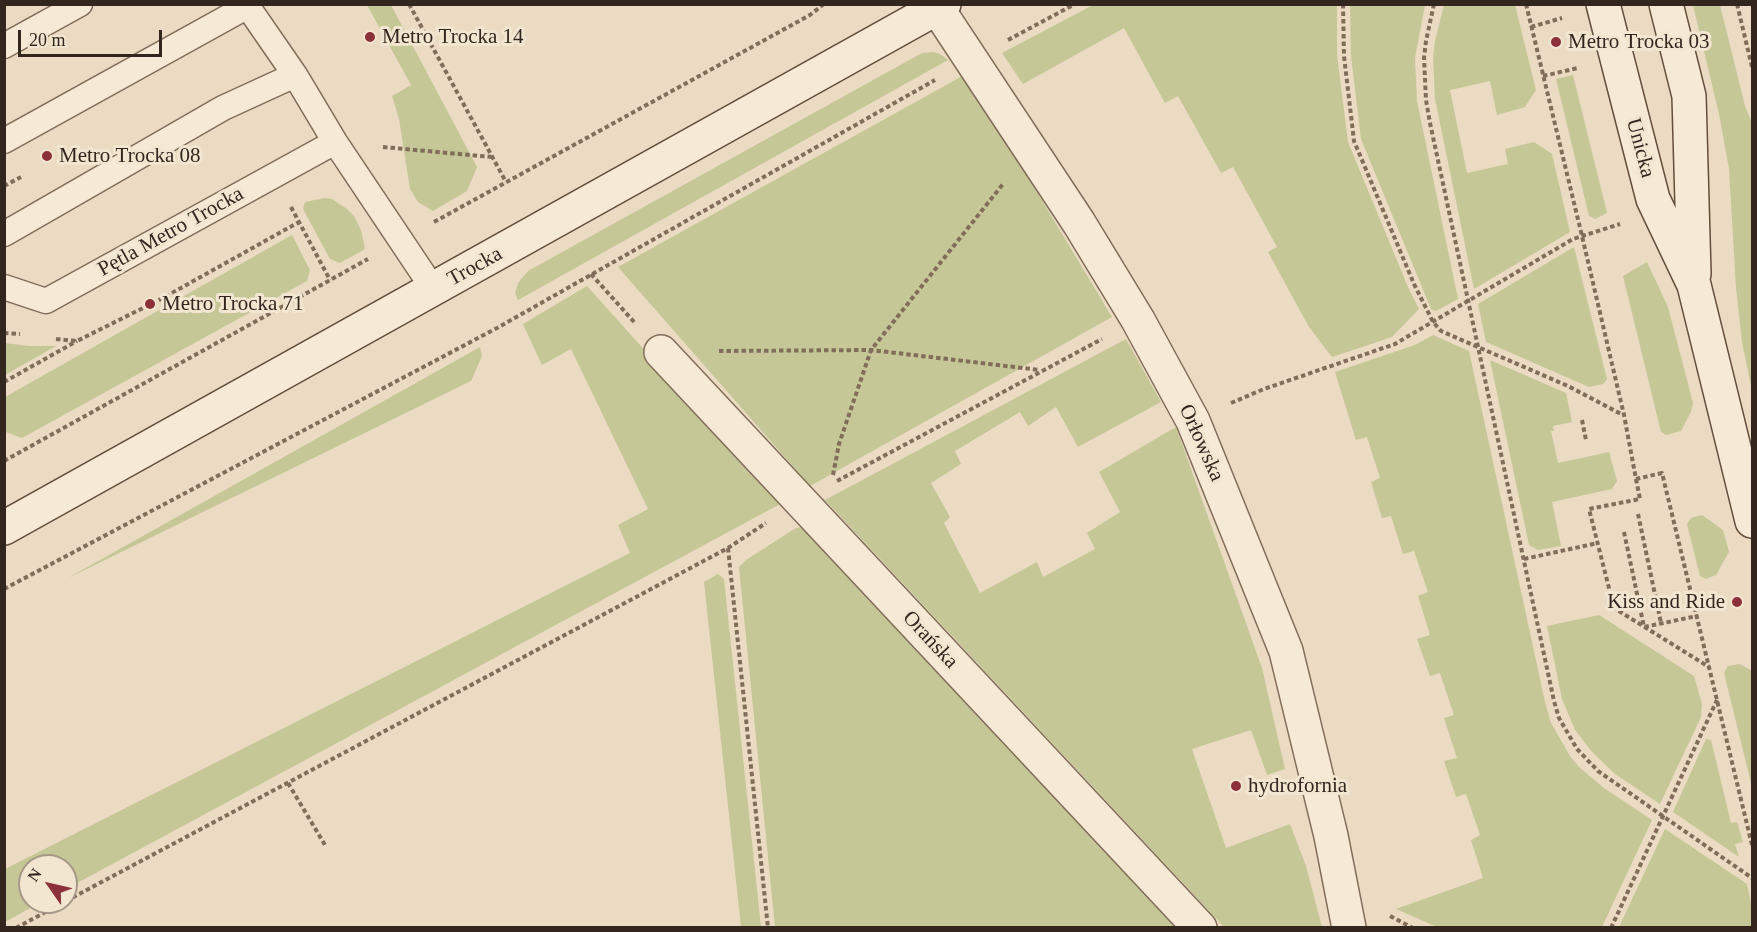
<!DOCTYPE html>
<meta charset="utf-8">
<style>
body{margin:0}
#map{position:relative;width:1757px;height:932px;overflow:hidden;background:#eadbc2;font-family:"Times New Roman",serif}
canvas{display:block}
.frame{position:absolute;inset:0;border:6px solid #33261e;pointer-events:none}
.north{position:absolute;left:18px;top:854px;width:60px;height:60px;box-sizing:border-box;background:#f2e6d1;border:2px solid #a69989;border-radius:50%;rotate:304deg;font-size:16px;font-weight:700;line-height:24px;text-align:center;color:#33261e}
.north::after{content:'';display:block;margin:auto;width:21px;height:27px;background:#8c3039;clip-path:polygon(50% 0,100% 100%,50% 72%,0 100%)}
.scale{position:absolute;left:18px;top:30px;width:144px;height:27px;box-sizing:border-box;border:3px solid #33261e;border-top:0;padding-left:8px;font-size:18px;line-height:21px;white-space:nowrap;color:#33261e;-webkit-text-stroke:4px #f2e6d1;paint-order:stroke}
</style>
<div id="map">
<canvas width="1757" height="932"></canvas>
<div class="frame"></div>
<div class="north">N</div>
<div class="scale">20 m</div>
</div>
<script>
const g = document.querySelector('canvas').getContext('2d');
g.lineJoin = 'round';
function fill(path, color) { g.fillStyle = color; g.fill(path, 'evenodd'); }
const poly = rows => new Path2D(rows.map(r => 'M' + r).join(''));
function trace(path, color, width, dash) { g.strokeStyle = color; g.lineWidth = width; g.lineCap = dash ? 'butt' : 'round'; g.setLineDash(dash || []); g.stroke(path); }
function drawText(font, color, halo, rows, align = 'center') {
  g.font = font + ' "Times New Roman",serif'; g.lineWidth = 6; g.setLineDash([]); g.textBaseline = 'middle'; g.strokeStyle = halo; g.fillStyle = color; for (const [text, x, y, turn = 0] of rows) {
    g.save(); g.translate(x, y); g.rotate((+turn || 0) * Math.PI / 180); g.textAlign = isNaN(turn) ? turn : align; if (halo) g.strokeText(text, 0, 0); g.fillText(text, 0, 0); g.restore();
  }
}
fill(poly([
 [367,5,391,5,477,167,467,191,433,211,418,202,410,189,399,119,392,96,411,85],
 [1093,5,1337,5,1337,55,1348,142,1408,287,1419,309,1392,337,1332,357,1309,327,1268,252,1277,247,1233,167,1221,173,1178,96,1165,103,1124,28,1023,84,1002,53],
 [1350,5,1425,5,1415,58,1417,101,1458,299,1436,311,1431,309,1361,139,1351,56],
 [1444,5,1515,5,1536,90,1525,107,1497,115,1490,81,1450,90,1467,173,1508,164,1505,149,1534,142,1552,154,1570,232,1474,289,1435,99,1433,58,1435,41],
 [1693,5,1720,5,1745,106,1752,123,1752,391,1742,342,1736,288,1729,169,1719,114],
 [933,52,940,54,948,60,518,300,515,293,518,283,528,271,922,53],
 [966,74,1112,317,810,486,618,267],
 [1573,75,1607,213,1595,219,1589,216,1556,79],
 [324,198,332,199,347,209,354,216,361,230,365,249,340,263,330,259,303,209,305,202],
 [292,235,310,270,307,281,22,438,6,432,5,397],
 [1574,247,1607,379,1603,384,1589,387,1486,342,1478,304],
 [1647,262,1668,307,1693,403,1691,412,1681,431,1666,435,1661,432,1623,276],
 [587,286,782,503,66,889,66,866,30,866,30,902,41,902,5,922,5,869,630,553,618,525,648,509,571,349,542,365,523,324],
 [1433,335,1469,351,1545,702,1551,723,1570,756,1579,767,1604,788,1652,820,1602,927,1437,927,1396,909,1483,878,1471,840,1480,835,1466,794,1456,797,1444,761,1457,758,1444,718,1454,715,1440,673,1430,676,1417,639,1430,635,1418,596,1428,592,1414,551,1403,554,1391,516,1382,518,1371,482,1380,478,1367,437,1356,440,1335,372,1415,345],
 [1126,339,1161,402,1078,447,1056,407,1028,426,1020,412,955,451,961,464,931,483,950,517,944,523,980,593,1037,562,1043,577,1095,549,1087,533,1120,512,1099,472,1176,427,1262,668,1285,769,1267,775,1251,730,1192,749,1226,848,1290,824,1306,866,1322,927,1224,927,825,500],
 [4,343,29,346,56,346,5,375],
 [480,347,482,356,471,381,68,578],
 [1490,360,1566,393,1572,422,1553,426,1554,431,1551,431,1558,463,1609,452,1617,481,1612,489,1552,502,1561,546,1538,550,1529,545],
 [1702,515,1723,530,1729,552,1716,575,1706,579,1700,576,1687,524,1691,518],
 [809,526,1180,927,775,927,739,567,746,560,796,528],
 [718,574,724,579,761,927,741,927,704,582],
 [1599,615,1694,676,1702,704,1701,717,1660,804,1615,774,1593,753,1575,730,1562,699,1547,626],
 [1740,664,1752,671,1752,787,1724,673,1728,666],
 [1706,739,1711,740,1731,823,1737,822,1743,842,1735,844,1739,857,1673,812],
 [1665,829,1747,884,1752,908,1752,927,1619,927]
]), '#c5c797');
const lane = poly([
 [246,4,295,75,335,142,434,290],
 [4,46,80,4],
 [4,141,248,6],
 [4,234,223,108,295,75],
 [4,287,46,301,335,142]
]);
const street = poly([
 [937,8,1079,223,1138,320,1193,421,1286,651,1331,836,1349,928],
 [661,352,1200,928]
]);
const secondary = poly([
 [1603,4,1653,199,1694,285,1752,521],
 [1666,4,1689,96,1694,274],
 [4,528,944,4]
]);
trace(lane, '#826d5b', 27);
trace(street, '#826d5b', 36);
trace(secondary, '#644e3e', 36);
trace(poly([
 [409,4,506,182],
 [1343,4,1344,56,1354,141,1414,284,1433,322,1441,331,1568,386,1623,415],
 [1434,4,1426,41,1424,58,1426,100,1430,123,1554,701,1559,718,1577,749,1598,771,1752,878],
 [1526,4,1582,236,1624,415,1636,479,1662,473,1752,845],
 [1737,4,1752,67],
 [1531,27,1562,18],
 [1008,40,1075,4],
 [1543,76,1578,68],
 [383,147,492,157],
 [4,186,21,177],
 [291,207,330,280],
 [434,222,810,15,824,4],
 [591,274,635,323],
 [4,333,20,334],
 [56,339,77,341,163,298,299,222],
 [719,351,871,350,1040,370],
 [4,382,77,341],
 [1231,403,1264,389,1395,344,1573,239,1620,224],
 [1582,420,1586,440],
 [4,461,368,259],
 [833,475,839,444,871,350,1003,184],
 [1636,479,1640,499,1589,509,1614,608,1709,667],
 [837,481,1102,339],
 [1638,514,1661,623],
 [1624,532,1644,627,1697,616],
 [728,548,768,928],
 [1524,559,1598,543],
 [4,589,497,328,935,80],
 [288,783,325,845],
 [66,901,728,548,766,523],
 [1390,916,1413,928],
 [16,928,64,902],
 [1611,928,1717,700]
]), '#826d5b', 4, [4.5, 3]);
trace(lane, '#f6e9d5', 24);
trace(street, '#f6e9d5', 33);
trace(secondary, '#f6e9d5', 33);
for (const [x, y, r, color] of [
 [370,37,6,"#8c3039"],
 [1556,42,6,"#8c3039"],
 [47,156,6,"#8c3039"],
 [150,304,6,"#8c3039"],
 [1737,602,6,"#8c3039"],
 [1236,786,6,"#8c3039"]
]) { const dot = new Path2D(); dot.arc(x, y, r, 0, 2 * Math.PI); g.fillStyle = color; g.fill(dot); trace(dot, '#f2e6d1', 2); }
drawText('21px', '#33261e', '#f2e6d1', [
 ["Metro Trocka 14",382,37],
 ["Metro Trocka 03",1568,42],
 ["Metro Trocka 08",59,156],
 ["Metro Trocka 71",162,304],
 ["Kiss and Ride",1725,602,"right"],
 ["hydrofornia",1248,786]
], 'left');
drawText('21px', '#33261e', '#f2e6d1', [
 ["Unicka",1640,148,75],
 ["Pętla Metro Trocka",171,232,-29],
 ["Trocka",475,267,-29],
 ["Orłowska",1201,443,66],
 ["Orańska",930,640,47]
]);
</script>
